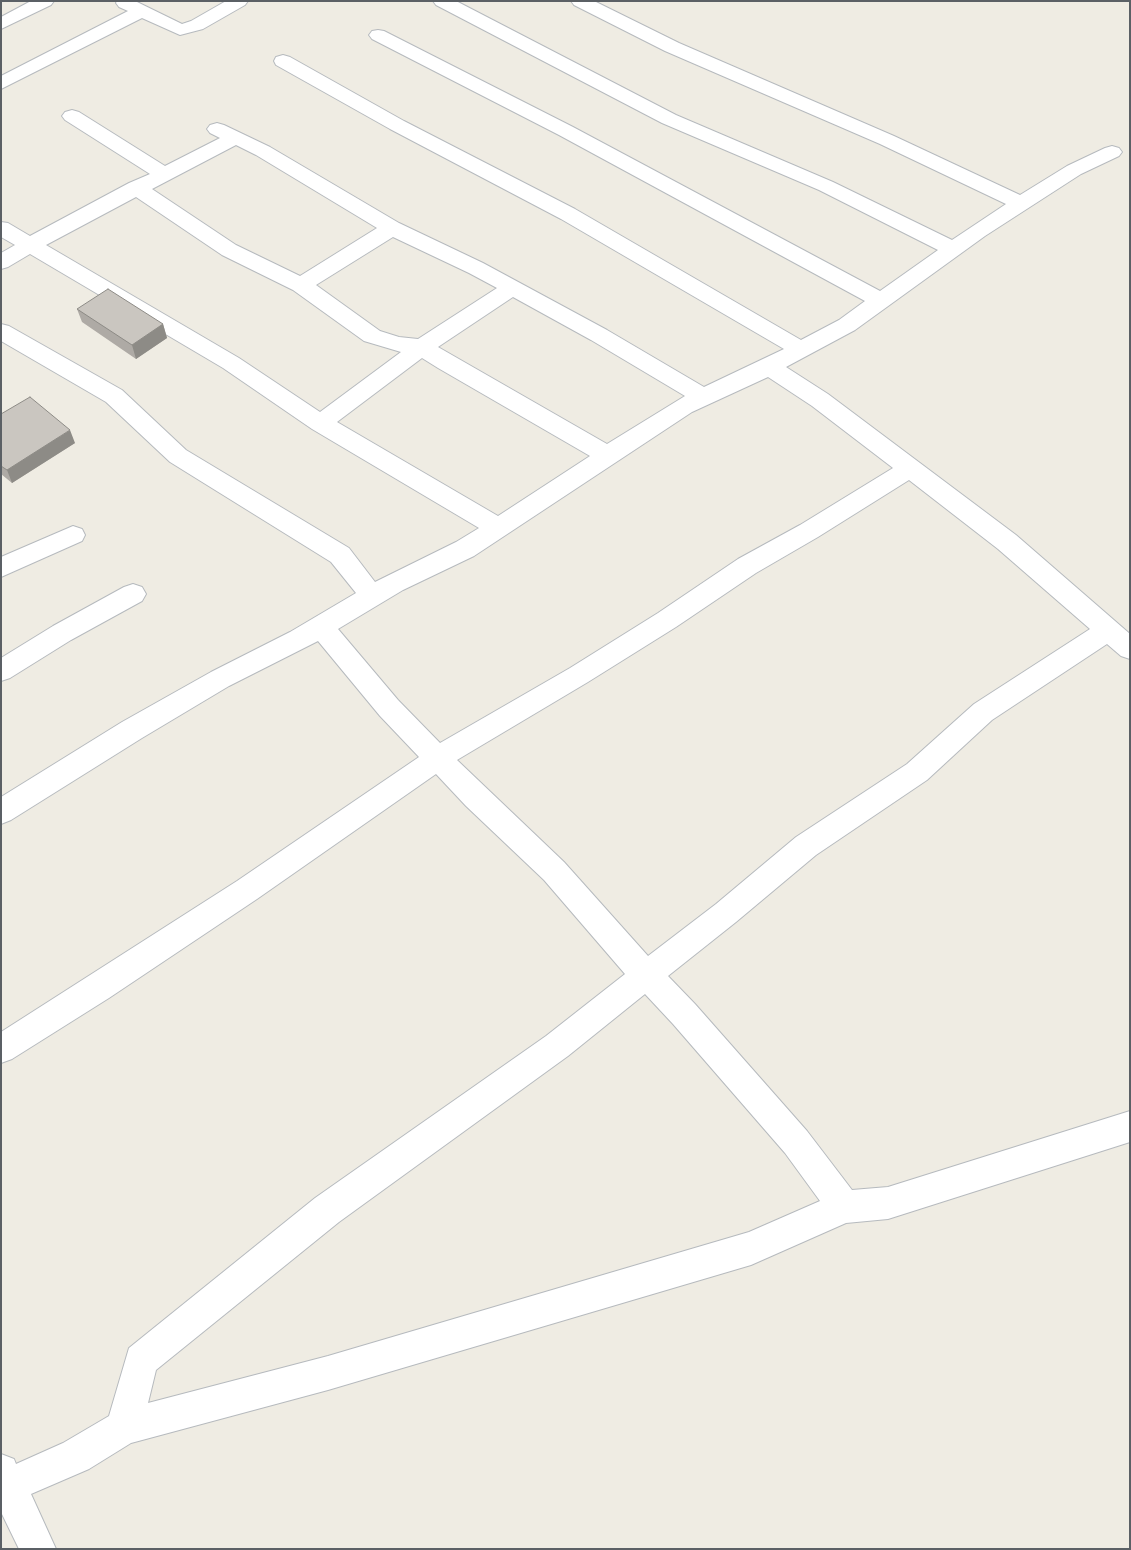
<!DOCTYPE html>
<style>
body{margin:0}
#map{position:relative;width:1131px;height:1550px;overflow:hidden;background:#efece3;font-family:Rubik,sans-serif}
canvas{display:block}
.frame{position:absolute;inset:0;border:2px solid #5b6065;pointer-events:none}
</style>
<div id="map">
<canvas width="1131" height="1550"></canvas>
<div class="frame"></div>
</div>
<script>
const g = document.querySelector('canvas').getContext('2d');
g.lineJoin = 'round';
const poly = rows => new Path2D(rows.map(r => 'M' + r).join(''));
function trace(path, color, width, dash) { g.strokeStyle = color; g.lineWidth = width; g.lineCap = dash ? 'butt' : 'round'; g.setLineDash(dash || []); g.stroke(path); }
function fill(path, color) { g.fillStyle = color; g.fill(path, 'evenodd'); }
const street = poly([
 [31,1,54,1,51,5,1,29,1,17,31,1],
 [117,1,135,1,182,24,191,21,226,1,248,1,245,5,203,29,180,35,142,18,1,89,1,76,128,11,119,7,116,3,117,1],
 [433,1,456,1,676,115,833,182,952,240,1006,204,880,144,665,51,574,5,571,1,594,1,679,43,894,136,1020,195,1067,166,1105,148,1112,146,1119,148,1122,152,1119,156,1081,174,985,236,855,330,786,367,828,394,1016,535,1130,634,1130,659,1121,656,1107,644,992,720,927,780,816,855,736,922,668,976,695,1004,807,1131,852,1190,888,1187,1130,1111,1130,1142,888,1219,846,1223,751,1265,328,1390,131,1443,89,1469,31,1494,56,1549,19,1549,1,1512,1,1454,14,1459,16,1464,63,1443,109,1416,129,1348,315,1198,546,1036,625,974,544,880,466,806,436,774,257,899,109,998,12,1059,1,1063,1,1032,237,881,419,757,380,716,318,641,229,686,142,738,11,820,1,824,1,797,122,722,211,672,290,632,356,593,331,562,170,462,106,402,1,341,1,324,9,326,122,390,186,450,349,548,375,582,456,542,479,528,312,429,223,368,30,254,8,267,1,269,1,253,15,245,1,237,1,222,8,223,30,236,129,183,150,174,65,120,62,116,65,112,72,110,79,112,165,166,220,138,210,133,207,129,210,125,217,123,224,125,270,147,399,223,483,263,607,330,704,387,784,349,561,219,390,129,276,65,274,61,276,57,283,55,290,57,404,121,575,209,801,340,839,320,865,301,559,135,372,39,369,35,372,31,378,30,384,31,573,127,880,291,938,250,819,190,662,123,436,5,433,1],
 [236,145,256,155,377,228,300,276,236,245,152,189,236,145],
 [136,197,222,255,293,290,364,341,401,352,320,412,239,358,46,245,136,197],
 [393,237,469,273,497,288,418,339,399,337,380,331,316,285,393,237],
 [513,297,591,340,685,396,607,444,438,347,513,297],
 [422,358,438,368,590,456,498,516,337,422,422,358],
 [768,377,812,406,893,468,800,525,738,559,658,613,570,668,440,743,398,700,338,629,403,590,474,556,692,412,768,377],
 [909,480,998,549,1090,629,974,704,907,764,796,837,716,904,648,956,564,862,457,760,588,682,676,627,756,573,818,537,909,480],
 [645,994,673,1024,785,1153,820,1201,749,1232,328,1356,148,1403,156,1370,339,1222,568,1056,645,994],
 [73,526,82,529,85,535,82,541,1,577,1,557,73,526],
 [133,584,142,587,146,594,142,601,71,640,10,678,1,681,1,658,53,626,124,587,133,584]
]);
trace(street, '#b6babe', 2);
fill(street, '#fff');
fill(poly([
 [77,309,163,324,167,338,136,359,82,322],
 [1,414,75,443,12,483,1,474]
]), '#aeaaa5');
fill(poly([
 [163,324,167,338,136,359,132,345],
 [70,430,75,443,12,483,7,470]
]), '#8d8b86');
const building = poly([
 [108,289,163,324,132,345,77,309,108,289],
 [30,397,70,430,7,470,1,466,1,414,30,397]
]);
fill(building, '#cac6c0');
trace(building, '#8d8b86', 1);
</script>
